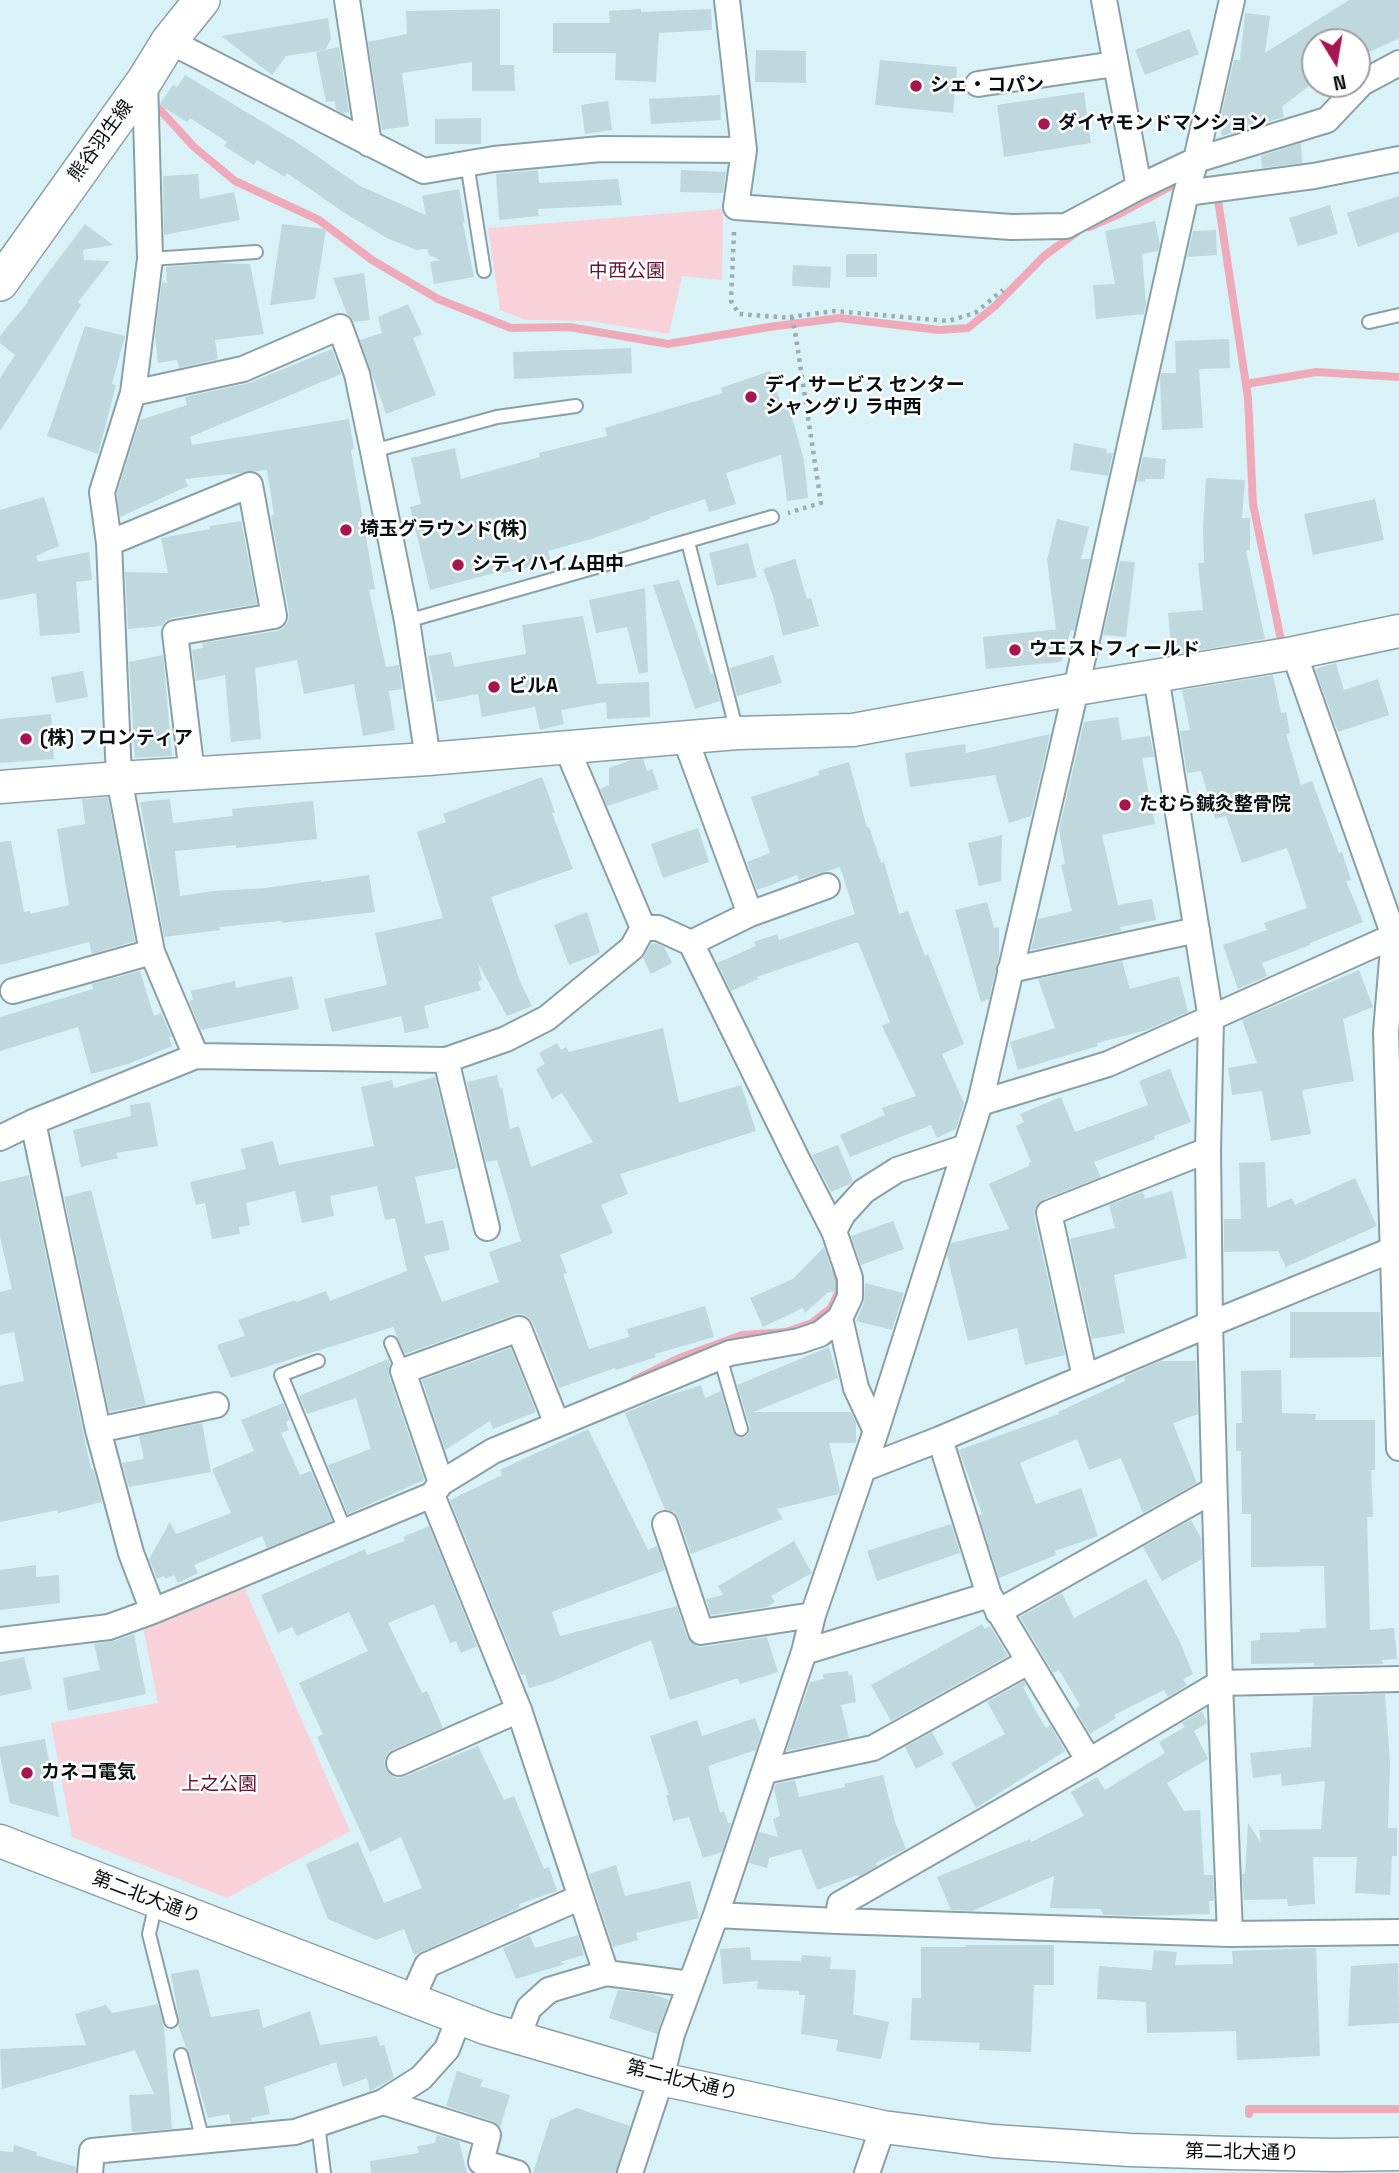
<!DOCTYPE html>
<meta charset="utf-8">
<style>
body{margin:0}
#map{position:relative;width:1399px;height:2173px;overflow:hidden;background:#d9f2f8;font-family:"Space Grotesk",sans-serif}
canvas{display:block}
.north{position:absolute;left:1301px;top:28px;width:70px;height:70px;box-sizing:border-box;background:#fff;border:2px solid #9c9fa0;border-radius:50%;rotate:169deg;font-size:19px;font-weight:700;line-height:28px;text-align:center;color:#070f11}
.north::after{content:'';display:block;margin:auto;width:24px;height:32px;background:#a71551;clip-path:polygon(50% 0,100% 100%,50% 72%,0 100%)}
</style>
<div id="map">
<canvas width="1399" height="2173"></canvas>
<div class="north">N</div>
</div>
<script>
const g = document.querySelector('canvas').getContext('2d');
g.lineJoin = 'round';
function fill(path, color) { g.fillStyle = color; g.fill(path, 'evenodd'); }
const poly = rows => new Path2D(rows.map(r => 'M' + r).join(''));
function trace(path, color, width, dash) { g.strokeStyle = color; g.lineWidth = width; g.lineCap = dash ? 'butt' : 'round'; g.setLineDash(dash || []); g.stroke(path); }
function drawText(font, color, halo, rows, align = 'center') {
  g.font = font + ' "Space Grotesk","Noto Sans JP",sans-serif'; g.lineWidth = 5; g.setLineDash([]); g.textBaseline = 'middle'; g.strokeStyle = halo; g.fillStyle = color; for (const [text, x, y, turn = 0] of rows) {
    g.save(); g.translate(x, y); g.rotate((+turn || 0) * Math.PI / 180); g.textAlign = isNaN(turn) ? turn : align; if (halo) g.strokeText(text, 0, 0); g.fillText(text, 0, 0); g.restore();
  }
}
fill(poly([
 [723,209,722,280,682,276,669,334,589,321,526,320,500,310,488,228],
 [244,1587,350,1831,227,1898,72,1837,51,1723,158,1703,143,1627]
]), '#f9d1d9');
trace(poly([
 [152,101,194,147,235,181,319,220,372,260,438,299,511,328,569,327,668,344,769,327,839,318,939,330,968,328,995,306,1044,256,1077,232],
 [1218,200,1248,398,1253,504,1281,640],
 [1089,227,1119,214,1184,179],
 [1246,384,1316,372,1399,377],
 [634,1380,677,1359,742,1335,786,1332,812,1323,831,1308,838,1293,836,1270],
 [1249,2114,1249,2109,1397,2109]
]), '#efaaba', 8);
fill(poly([
 [1349,0,1399,0,1399,38,1357,58,1357,42,1315,42,1315,81,1282,107,1284,117,1222,136,1219,124,1234,60,1240,60,1245,13,1270,16,1265,53],
 [500,9,500,65,514,65,515,91,472,91,472,62,402,73,409,126,382,130,368,42,407,34,406,11],
 [641,9,641,12,711,9,712,30,659,33,656,82,615,80,616,53,553,53,553,23,610,23,609,11],
 [328,18,331,39,325,50,286,56,272,75,221,36],
 [1189,29,1199,54,1145,75,1135,50],
 [339,47,349,112,342,113,336,110,335,101,326,102,316,52],
 [756,50,806,51,806,83,755,82],
 [880,60,957,67,953,113,875,105],
 [185,75,301,145,360,186,426,215,422,196,459,189,465,223,463,223,474,277,434,284,430,262,440,260,429,255,427,249,416,250,387,238,346,214,287,173,285,177,257,160,254,165,224,146,227,142,190,118,187,122,161,106,161,102,173,85,177,87],
 [1084,92,1091,143,1004,157,997,105],
 [720,95,721,120,651,124,649,99],
 [608,101,612,130,585,134,581,105],
 [481,118,481,144,435,144,435,119],
 [1301,143,1302,163,1262,168,1261,156],
 [538,170,539,183,618,179,622,205,538,209,539,216,499,220,496,174],
 [681,170,726,172,723,193,680,192],
 [198,174,200,199,234,192,240,220,164,235,163,176],
 [1399,196,1399,232,1358,247,1347,213],
 [1330,205,1338,234,1298,246,1289,218],
 [1155,221,1160,244,1158,251,1142,254,1146,304,1144,314,1096,319,1093,285,1115,284,1105,231],
 [85,224,113,245,83,250,84,260,110,261,78,302,81,305,0,431,0,378,15,355,0,343,0,336,28,302,27,301],
 [282,224,326,229,315,299,270,305],
 [1216,230,1217,255,1187,257,1193,231],
 [846,254,877,254,877,277,846,277],
 [216,263,250,264,264,334,215,340,218,359,179,368,177,360,158,363,155,336,162,281,167,284,166,267],
 [793,265,831,267,830,288,792,286],
 [364,273,370,320,354,322,347,314,333,278],
 [408,304,422,334,413,338,436,395,386,414,360,340,382,333,378,317],
 [85,326,125,336,112,384,116,385,98,454,47,436],
 [1229,339,1230,368,1199,369,1203,428,1162,430,1160,379,1161,373,1176,373,1175,341],
 [631,348,632,373,514,379,513,352],
 [332,349,341,374,190,437,192,445,349,419,354,449,351,450,375,589,369,590,386,667,399,665,402,689,389,691,395,730,363,736,354,684,304,694,297,660,255,668,261,739,231,742,225,675,196,681,192,650,203,648,202,643,277,631,283,628,288,622,289,613,271,516,274,515,267,470,185,479,188,486,120,517,117,493,140,420,187,405,185,397,249,383],
 [770,371,781,404,788,403,804,460,808,498,787,501,781,455,726,473,736,504,709,512,705,499,650,517,650,519,591,539,548,551,551,562,503,573,502,571,430,590,410,507,421,504,411,458,455,448,461,479,540,457,539,453,607,436,605,428,723,393,721,388],
 [1074,443,1107,449,1106,453,1113,453,1108,476,1070,470],
 [1143,457,1166,459,1164,479,1145,479,1145,482,1137,481],
 [1206,478,1245,480,1242,518,1250,518,1250,550,1246,551,1265,639,1172,655,1168,613,1203,610,1198,563,1204,563,1203,528],
 [44,497,59,546,36,556,38,562,89,552,92,580,76,582,80,633,40,636,36,593,0,600,0,510],
 [1375,499,1384,540,1313,555,1304,514],
 [1057,519,1089,527,1081,559,1090,559,1074,631,1071,630,1061,662,986,669,983,637,1060,629,1056,629,1047,560],
 [241,521,257,604,172,618,166,621,162,626,128,629,125,572,168,573,161,538,210,529,210,526],
 [748,543,757,577,717,586,709,553],
 [795,559,807,599,811,598,819,626,783,636,773,596,763,569],
 [1120,561,1135,562,1126,637,1103,635],
 [679,580,711,674,713,673,720,701,695,709,653,585],
 [645,588,648,672,639,674,627,627,596,633,589,600],
 [583,616,597,684,649,682,650,717,607,719,606,702,561,710,564,724,540,730,535,707,482,717,478,694,437,702,428,656,451,652,454,667,526,654,522,625],
 [163,655,172,756,135,758,129,662],
 [773,655,782,683,737,696,730,668],
 [1336,663,1344,690,1378,679,1389,715,1338,732,1315,669],
 [83,671,88,697,56,703,51,677],
 [1273,675,1281,713,1286,712,1290,733,1286,734,1301,785,1312,781,1339,853,1342,852,1351,880,1346,881,1363,922,1310,943,1310,945,1262,963,1267,976,1238,989,1223,945,1267,930,1264,923,1307,908,1287,848,1242,863,1226,816,1215,819,1201,771,1187,773,1180,731,1190,730,1182,690],
 [51,714,54,759,0,763,0,719],
 [1118,717,1122,740,1150,736,1154,757,1142,758,1155,824,1102,835,1118,905,1152,899,1156,920,1120,927,1121,931,1031,950,1038,919,1072,911,1061,865,1065,864,1059,830,1084,722],
 [1050,734,1031,816,1009,823,995,775,910,787,905,753,965,744,966,753],
 [643,759,647,771,652,769,659,789,607,806,600,789,609,785,609,768,631,760],
 [849,762,867,828,869,827,881,863,884,862,899,914,908,911,925,956,928,954,964,1044,942,1054,964,1103,956,1129,937,1138,931,1125,850,1157,840,1135,885,1115,882,1108,916,1096,882,1026,890,1022,858,942,757,977,758,979,731,991,717,963,756,946,754,942,777,934,779,940,855,914,840,867,799,880,797,875,757,890,747,862,770,853,751,797,819,775,818,771],
 [542,777,555,812,552,813,573,869,491,897,521,984,532,1006,507,1016,478,963,482,980,478,982,481,990,424,1006,429,1028,405,1033,401,1016,332,1032,324,999,387,985,375,933,443,918,417,832,446,822,443,814],
 [108,797,135,941,92,954,89,942,0,965,0,842,11,841,24,912,30,911,30,914,69,905,57,829,85,824,82,799],
 [170,799,173,823,233,816,232,809,313,801,317,839,236,848,236,845,175,851,180,896,214,891,265,888,321,880,321,882,369,875,375,912,282,923,281,921,219,927,220,930,164,937,140,802],
 [698,828,709,862,663,878,651,844],
 [1002,835,1001,881,979,886,968,843],
 [987,902,994,928,999,927,999,957,989,999,981,1002,955,910],
 [587,912,600,953,569,965,554,925],
 [655,943,664,947,672,963,651,974,643,958,651,944],
 [1122,961,1130,989,1179,976,1188,1012,1147,1030,1097,1043,1098,1046,1018,1070,1010,1042,1055,1028,1038,979],
 [1359,970,1373,1007,1343,1019,1354,1081,1302,1090,1311,1134,1271,1141,1262,1091,1232,1095,1228,1068,1257,1063,1242,1020],
 [140,971,154,1016,161,1013,172,1037,169,1037,172,1046,128,1064,91,1074,78,1027,0,1051,0,1017,93,989,92,984],
 [292,976,299,1009,201,1030,189,1001,193,1000,191,991,235,981,236,988],
 [663,1028,679,1103,741,1085,756,1131,620,1174,628,1194,601,1205,613,1233,560,1255,567,1273,563,1274,589,1349,629,1337,627,1329,705,1306,714,1337,655,1354,656,1357,616,1370,615,1368,559,1388,533,1323,528,1317,521,1314,514,1315,405,1354,393,1327,231,1378,217,1345,245,1336,238,1320,295,1300,296,1302,326,1291,330,1301,407,1271,395,1218,385,1220,377,1186,330,1196,334,1216,302,1223,295,1191,246,1203,250,1225,239,1227,240,1234,212,1239,205,1203,196,1205,190,1182,246,1169,241,1149,273,1141,279,1165,374,1146,361,1087,392,1080,394,1088,435,1077,457,1168,415,1177,426,1224,443,1220,450,1250,424,1256,442,1302,499,1282,489,1252,521,1241,497,1160,486,1162,467,1082,497,1075,500,1089,502,1087,510,1129,519,1126,531,1167,593,1142,562,1093,552,1099,536,1069,545,1064,539,1053,557,1043,561,1050,566,1047,569,1052],
 [1170,1069,1191,1122,1154,1136,1155,1139,1094,1162,1101,1177,1044,1199,1035,1209,1034,1216,1065,1355,1025,1365,1017,1328,968,1341,947,1255,951,1243,1009,1229,989,1184,1029,1166,1029,1163,1031,1162,1016,1126,1024,1122,1020,1114,1061,1097,1075,1132,1148,1105,1139,1081],
 [150,1102,158,1146,116,1153,118,1158,81,1167,73,1130,131,1116,130,1105],
 [838,1145,853,1181,850,1184,831,1192,812,1155],
 [1265,1162,1267,1208,1292,1198,1295,1205,1355,1178,1377,1226,1286,1267,1278,1251,1224,1252,1224,1219,1241,1219,1239,1163],
 [29,1175,91,1469,93,1469,102,1502,58,1513,58,1510,0,1522,0,1386,24,1381,14,1332,0,1335,0,1292,12,1289,0,1237,0,1182],
 [91,1190,146,1405,109,1412,64,1197],
 [1172,1191,1187,1258,1114,1275,1125,1333,1092,1339,1070,1239,1115,1228,1109,1205,1143,1192,1145,1199],
 [893,1221,904,1249,861,1265,851,1236],
 [824,1247,835,1280,835,1291,827,1293,805,1313,803,1308,763,1327,750,1298,793,1279],
 [865,1283,904,1293,892,1330,856,1321,864,1303],
 [1290,1312,1380,1312,1381,1357,1290,1358],
 [829,1347,838,1378,753,1412,851,1412,856,1423,856,1443,829,1443,840,1490,839,1494,777,1509,783,1519,691,1554,679,1519,674,1512,665,1510,625,1413,663,1397,701,1385,705,1398,721,1391,733,1432,738,1437,744,1437,748,1434,750,1427,737,1385],
 [511,1348,536,1412,493,1429,490,1421,445,1450,422,1380],
 [388,1359,390,1364,389,1376,424,1480,348,1514,328,1465,371,1449,356,1398,307,1414,299,1396],
 [1161,1361,1196,1361,1198,1414,1173,1423,1197,1483,1143,1513,1121,1458,1089,1470,1077,1439,1020,1463,1036,1504,1081,1488,1098,1536,1055,1551,1056,1555,999,1578,979,1515,982,1514,959,1450,1059,1414,1058,1412,1125,1381,1124,1377],
 [1281,1370,1282,1413,1316,1414,1315,1420,1375,1420,1375,1470,1371,1470,1373,1517,1367,1517,1370,1630,1394,1628,1397,1659,1382,1660,1383,1664,1314,1666,1314,1663,1251,1664,1251,1641,1260,1640,1260,1633,1300,1632,1300,1629,1326,1628,1324,1566,1251,1567,1251,1514,1242,1514,1241,1451,1236,1451,1236,1423,1242,1423,1241,1371],
 [283,1403,290,1420,286,1422,289,1430,281,1433,300,1475,311,1471,332,1521,267,1548,262,1536,194,1565,198,1573,178,1583,174,1575,165,1579,164,1576,157,1579,149,1559,170,1522,176,1534,231,1513,212,1469,254,1451,241,1420],
 [202,1423,211,1472,129,1487,122,1463,144,1459,139,1436],
 [588,1429,648,1550,657,1546,665,1570,552,1612,560,1636,677,1606,687,1637,696,1646,703,1647,767,1637,778,1672,740,1684,738,1678,670,1700,651,1640,550,1682,529,1688,525,1674,521,1675,450,1500,502,1475,500,1470],
 [1191,1520,1201,1538,1202,1559,1162,1581,1143,1547],
 [951,1524,960,1553,877,1581,867,1551],
 [429,1526,477,1646,461,1653,456,1641,450,1643,434,1604,388,1623,422,1693,427,1691,443,1728,392,1750,387,1754,384,1761,385,1768,391,1775,397,1778,404,1777,478,1746,504,1800,514,1796,544,1869,549,1867,557,1891,519,1904,519,1908,414,1955,404,1929,376,1940,328,1919,306,1864,358,1842,384,1903,422,1888,401,1837,370,1852,317,1737,323,1734,299,1683,368,1651,349,1612,297,1636,292,1627,278,1633,261,1595,365,1549,367,1555,405,1541,403,1537],
 [794,1541,812,1573,771,1596,775,1602,767,1607,711,1615,706,1599,723,1595,718,1586],
 [36,1565,36,1577,59,1575,60,1603,0,1610,0,1570],
 [1146,1579,1179,1640,1193,1674,1183,1679,1187,1685,1168,1697,1164,1690,1114,1715,1116,1718,1090,1734,1075,1709,1080,1705,1059,1670,1053,1673,1020,1617,1062,1593,1074,1618],
 [982,1624,985,1629,990,1626,1008,1656,891,1721,871,1685],
 [134,1634,146,1694,68,1711,63,1678,100,1670,94,1644,114,1641],
 [24,1657,32,1689,0,1696,0,1662],
 [848,1671,849,1676,852,1675,856,1702,841,1705,849,1738,786,1751,810,1682,824,1679,823,1674],
 [1024,1681,1026,1686,1023,1687,1034,1708,1046,1728,1050,1725,1065,1751,976,1808,951,1763,1005,1734,987,1702],
 [1385,1694,1390,1762,1388,1828,1397,1828,1397,1856,1392,1856,1390,1895,1355,1893,1357,1857,1313,1857,1315,1904,1288,1906,1287,1899,1244,1900,1242,1874,1245,1874,1248,1823,1261,1843,1259,1830,1321,1829,1325,1781,1282,1786,1281,1774,1253,1778,1250,1753,1311,1747,1313,1696],
 [1202,1711,1207,1723,1194,1731,1208,1759,1167,1783,1184,1811,1200,1810,1204,1875,1213,1875,1214,1901,1209,1901,1210,1914,1141,1916,1103,1915,1101,1909,1050,1908,1054,1876,972,1911,951,1910,937,1877,1030,1839,1031,1842,1084,1816,1071,1792,1097,1777,1105,1790,1165,1753,1159,1742,1185,1727,1182,1723],
 [755,1718,761,1734,756,1750,708,1766,720,1813,724,1811,728,1823,731,1823,722,1852,703,1858,689,1817,673,1821,666,1795,669,1795,650,1736,697,1720,702,1736],
 [932,1732,944,1754,916,1769,905,1747],
 [45,1739,59,1817,10,1803,0,1756,0,1747],
 [883,1775,895,1822,906,1849,876,1863,877,1866,858,1877,857,1875,817,1890,801,1849,769,1858,767,1868,749,1863,759,1832,778,1837,773,1819,780,1816,774,1788,776,1784,795,1780,799,1797,845,1787,844,1784],
 [616,1865,625,1896,690,1881,699,1918,636,1933,638,1940,613,1947,589,1874],
 [578,1935,584,1955,560,1962,565,1964,516,1979,503,1948,530,1936,535,1948],
 [965,1945,1054,1945,1054,1985,1034,1985,1031,2052,979,2050,980,2043,910,2040,912,1998,921,1998,921,1947,966,1947],
 [750,1947,751,1960,801,1961,802,1955,831,1957,830,1969,856,1970,853,2014,889,2022,881,2059,836,2051,838,2040,801,2034,805,1995,799,1995,799,1991,757,1989,758,1981,723,1984,720,1949],
 [1316,1948,1320,2056,1237,2060,1236,2031,1147,2033,1146,2002,1097,1999,1099,1966,1152,1970,1154,1950,1177,1952,1175,1965,1233,1964,1232,1951],
 [1398,1963,1399,2023,1348,2026,1351,1966],
 [198,1969,211,2017,259,2009,263,2028,310,2011,320,2045,377,2036,380,2046,384,2045,394,2078,370,2091,367,2078,343,2087,336,2062,264,2087,270,2114,251,2118,252,2121,231,2123,229,2114,208,2118,189,2053,186,2048,178,2025,179,2019,171,1974],
 [618,1990,653,1994,669,2000,657,2034,609,2018],
 [158,2004,164,2026,172,2129,132,2132,129,2095,154,2094,135,2050,2,2089,0,2049,86,2045,75,2014,106,2005,112,2013],
 [457,2071,483,2080,480,2086,510,2095,500,2127,492,2121,446,2106],
 [577,2108,630,2126,616,2173,533,2173,550,2120],
 [437,2135,459,2141,467,2173,371,2173,370,2161,419,2153,417,2146,435,2143],
 [14,2145,37,2152,36,2155,76,2167,75,2173,0,2173,0,2151,13,2152]
]), '#bfd8dd');
const service = poly([
 [467,163,484,271],
 [150,259,256,252],
 [1369,322,1399,315],
 [373,451,497,417,576,406],
 [688,542,737,732],
 [407,621,772,517],
 [391,1343,403,1371],
 [720,1357,741,1429],
 [318,1361,281,1375,345,1530],
 [156,1903,149,1934,171,2021],
 [181,2055,203,2141],
 [318,2124,324,2173]
]);
const minor = poly([
 [347,0,369,144],
 [727,0,744,150,736,207,1011,227,1066,226,1139,187,1196,160,1327,120,1362,83,1399,63],
 [1104,0,1139,187],
 [169,41,424,171,494,159,601,149,744,150],
 [145,80,150,259,133,393,102,492,109,543,119,778,152,952,196,1056],
 [978,84,1115,64],
 [1186,193,1314,176,1399,159],
 [133,393,243,369,340,327,357,374,373,451,407,621,428,759],
 [109,543,250,485,274,616,175,633,192,774],
 [1294,653,1394,936,1386,1032,1399,1448],
 [1156,676,1211,1019,1208,1150,1210,1324,1220,1683,1230,1934],
 [685,738,750,914,691,943,796,1157,834,1231,850,1278,850,1297,840,1318,856,1388,876,1431],
 [750,914,827,886],
 [643,928,658,928,691,943],
 [1010,970,1197,930],
 [13,991,152,952],
 [446,1060,487,1228],
 [980,1103,1108,1064,1394,936],
 [33,1122,98,1430,131,1553,153,1611],
 [0,1138,33,1122,196,1056,446,1060,506,1039,547,1018,632,948,643,928,566,746],
 [834,1231,843,1214,864,1191,897,1170,966,1147],
 [1085,1377,1049,1213,1208,1150],
 [98,1430,216,1405],
 [940,1439,989,1595,1089,1761],
 [863,1469,940,1439,1210,1324,1399,1247],
 [441,1483,403,1371,519,1329,557,1424],
 [432,1495,519,1710,606,1973],
 [665,1524,701,1632,813,1615],
 [998,1612,1214,1490],
 [0,1640,109,1627,153,1611,432,1495,441,1483,493,1451,730,1353,799,1341,820,1334,840,1318],
 [804,1652,989,1595],
 [399,1763,519,1710],
 [765,1771,873,1748,1028,1662],
 [716,1915,837,1921,1230,1934,1399,1932],
 [837,1921,840,1904,1089,1761,1220,1683,1399,1679],
 [412,1999,427,1965,581,1897],
 [518,2037,529,2008,549,1990,606,1973,690,1984],
 [383,2102,488,2135,481,2162,517,2173],
 [90,2173,92,2151,295,2132,383,2102,421,2078,447,2049,459,2018],
 [630,2173,661,2079,672,2034,716,1915,804,1652,813,1615,876,1431,980,1103,1076,689,1186,193,1196,160,1232,0],
 [867,2173,883,2127]
]);
const tertiary = poly([
 [0,787,119,778,428,759,737,733,853,730,1076,689,1294,653,1399,631],
 [0,1841,488,2029,661,2079,883,2127,993,2141,1130,2150,1230,2153,1335,2155,1399,2154]
]);
const secondary = poly([
 [0,283,145,80,169,41,202,0]
]);
trace(service, '#89a1a6', 16);
trace(minor, '#89a1a6', 28);
trace(tertiary, '#89a1a6', 35);
trace(secondary, '#89a1a6', 38);
trace(poly([
 [734,232,731,301,739,314,792,318,795,331,821,503,788,513],
 [790,317,834,311,948,321,975,313,1003,290]
]), '#99adb2', 4.5, [3.5, 5]);
trace(service, '#fff', 12);
trace(minor, '#fff', 24);
trace(tertiary, '#fff', 32);
trace(secondary, '#fff', 35);
for (const [x, y, r, color] of [
 [916,86,7,"#a71551"],
 [1044,124,7,"#a71551"],
 [751,397,7,"#a71551"],
 [346,530,7,"#a71551"],
 [458,565,7,"#a71551"],
 [1015,650,7,"#a71551"],
 [494,687,7,"#a71551"],
 [26,739,7,"#a71551"],
 [1125,805,7,"#a71551"],
 [27,1773,7,"#a71551"]
]) { const dot = new Path2D(); dot.arc(x, y, r, 0, 2 * Math.PI); g.fillStyle = color; g.fill(dot); trace(dot, '#fff', 2.5); }
drawText('bold 19px', '#070f11', '#fff', [
 ["シェ・コパン",930,86],
 ["ダイヤモンドマンション",1058,124],
 ["デイ サービス センター",765,386],
 ["シャングリ ラ中西",765,408],
 ["埼玉グラウンド(株)",360,530],
 ["シティハイム田中",472,565],
 ["ウエストフィールド",1029,650],
 ["ビルA",508,687],
 ["(株) フロンティア",40,739],
 ["たむら鍼灸整骨院",1139,805],
 ["カネコ電気",41,1773]
], 'left');
drawText('19px', '#070f11', '#fff', [
 ["熊谷羽生線",101,141,-54],
 ["第二北大通り",146,1898,21],
 ["第二北大通り",682,2081,14],
 ["第二北大通り",1242,2153,1]
]);
drawText('19px', '#621330', '#fff', [
 ["中西公園",627,272],
 ["上之公園",219,1785]
]);
</script>
